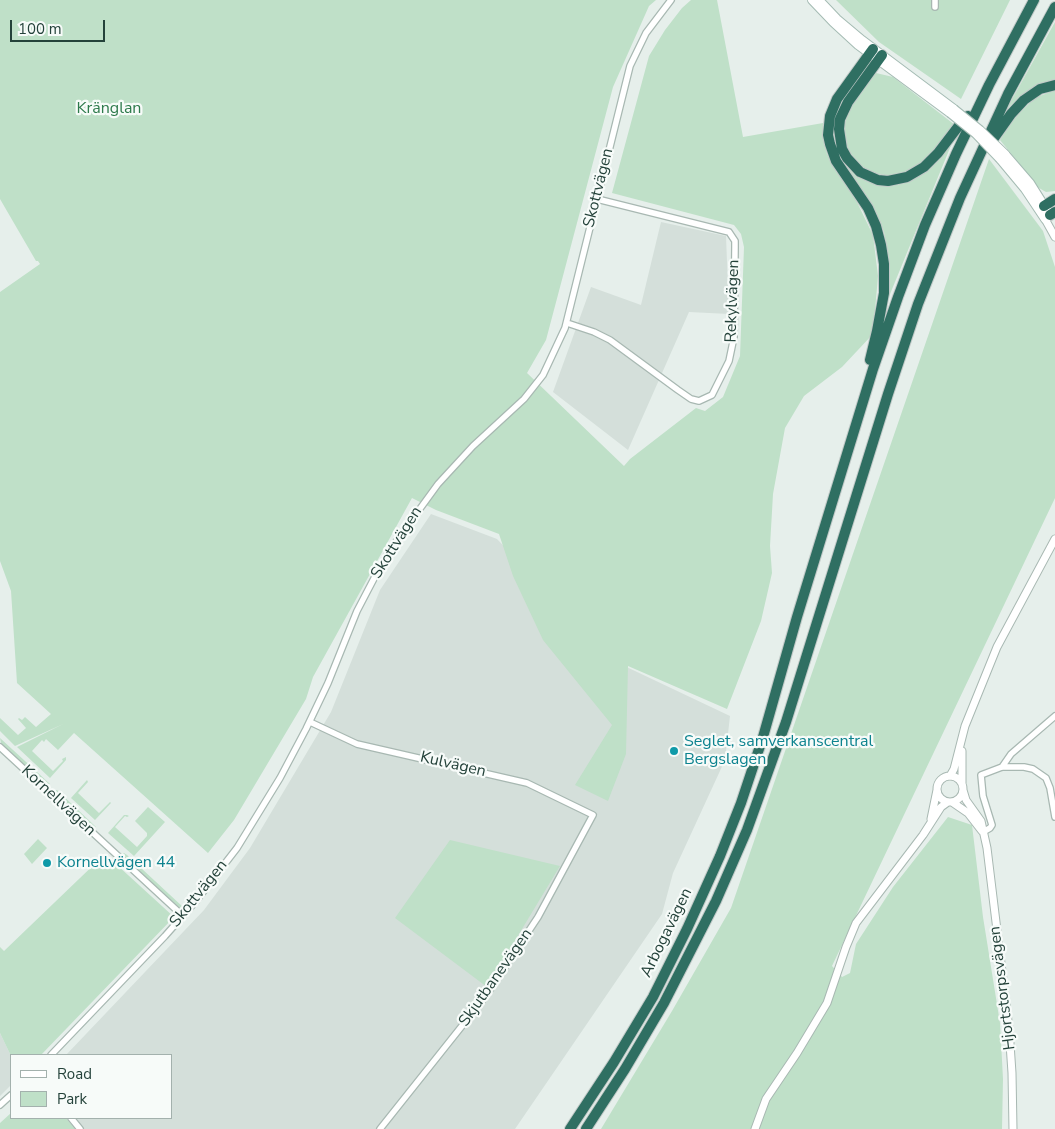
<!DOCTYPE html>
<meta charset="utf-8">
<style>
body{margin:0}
#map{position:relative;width:1055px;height:1129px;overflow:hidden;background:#e6efeb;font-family:"Nunito Sans",sans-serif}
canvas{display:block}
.legend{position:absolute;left:10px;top:1054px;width:162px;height:65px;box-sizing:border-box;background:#f7fbf9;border:1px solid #a3b1ad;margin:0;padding:6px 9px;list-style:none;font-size:15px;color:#24423a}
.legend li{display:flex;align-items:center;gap:10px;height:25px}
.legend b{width:25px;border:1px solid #a3b1ad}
.scale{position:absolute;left:10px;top:20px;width:95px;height:22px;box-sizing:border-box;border:2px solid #24423a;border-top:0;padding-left:6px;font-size:15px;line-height:18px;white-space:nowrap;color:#24423a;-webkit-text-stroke:4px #f7fbf9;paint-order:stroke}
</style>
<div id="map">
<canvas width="1055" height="1129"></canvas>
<ul class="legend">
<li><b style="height:6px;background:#fff"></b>Road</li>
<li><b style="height:14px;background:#bfe0c8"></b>Park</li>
</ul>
<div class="scale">100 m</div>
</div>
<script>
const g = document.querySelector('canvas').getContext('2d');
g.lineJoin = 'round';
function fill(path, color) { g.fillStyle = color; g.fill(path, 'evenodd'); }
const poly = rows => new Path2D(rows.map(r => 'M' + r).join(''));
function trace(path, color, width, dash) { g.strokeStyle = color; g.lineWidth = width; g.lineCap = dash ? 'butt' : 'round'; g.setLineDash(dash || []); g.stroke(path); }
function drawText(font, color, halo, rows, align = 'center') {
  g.font = font + ' "Nunito Sans",sans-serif'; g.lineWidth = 4.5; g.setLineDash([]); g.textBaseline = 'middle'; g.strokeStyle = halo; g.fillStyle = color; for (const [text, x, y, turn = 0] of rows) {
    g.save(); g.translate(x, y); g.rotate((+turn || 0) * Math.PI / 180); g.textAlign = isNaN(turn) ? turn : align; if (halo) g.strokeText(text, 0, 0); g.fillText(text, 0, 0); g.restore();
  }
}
fill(poly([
 [661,222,726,236,729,314,689,312,628,450,553,392,591,287,641,305],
 [431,514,497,539,616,662,730,716,725,760,673,873,662,914,515,1129,83,1129,76,1118,171,1118,171,1055,66,1055,204,910,250,848,331,712,380,590],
 [0,1033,11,1056,11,1085,0,1096]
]), '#d4dfda');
fill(poly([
 [0,0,656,0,649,6,613,87,546,340,527,373,624,466,630,459,696,408,705,411,723,397,740,356,744,247,741,234,734,225,612,193,649,56,665,30,682,8,691,0,717,0,743,137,823,123,827,154,854,196,873,235,878,276,873,334,842,367,804,396,785,428,773,494,770,546,772,573,761,621,727,709,628,666,626,754,608,801,575,785,612,725,543,640,513,576,499,534,436,510,412,498,313,677,306,699,234,820,208,853,74,733,58,750,46,739,44,742,42,740,32,751,53,771,63,761,62,759,66,757,66,760,50,778,17,747,63,724,15,746,0,731,0,718,18,735,26,728,18,719,19,718,22,720,25,717,36,727,51,714,17,683,11,591,0,561,0,292,40,264,38,261,36,261,0,199],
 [836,0,1010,0,961,99,879,42],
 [1055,22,1055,79,1040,84,1022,95,1006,110],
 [876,73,893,77,955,125,926,160,908,172,890,176,873,173,857,164,848,151,843,135,844,120,850,107,871,76],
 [1055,90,1055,191,1046,192,1039,188,1000,140,1014,118,1035,98],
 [952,143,888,299,889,260,884,232,874,209,843,163,862,179,882,185,903,183],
 [989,159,1043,231,1055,267,1055,498,832,966,842,977,850,973,856,944,893,887,948,817,972,825,983,917,1000,1023,1003,1079,1002,1129,601,1129,672,1011,731,908],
 [0,738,50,784,46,785,1,743],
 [87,780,88,782,78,793,99,813,110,802,111,803,95,820,71,798],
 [55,790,57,790,96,827,93,828,55,793],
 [148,807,165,822,134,856,108,833,124,815,127,815,129,816,127,817,125,816,115,827,137,847,147,836,147,833,135,821],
 [38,839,47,848,32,864,24,854],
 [450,840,560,866,487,987,395,918],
 [124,853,127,855,183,907,180,908,122,855],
 [105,854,174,917,41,1055,11,1056,0,1033,0,947,4,951],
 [11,1113,11,1118,66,1118,75,1129,0,1129,0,1123]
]), '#bfe0c8');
const minor = poly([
 [935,0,935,7],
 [567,323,594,332,610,340,678,390,691,399,699,401,712,395,729,361,734,337,735,247,735,241,729,232,597,199],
 [310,722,357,744,527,783,593,815,538,917,485,997,380,1129],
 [0,747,183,916],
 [1002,767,1011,754,1055,716],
 [983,832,990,828,992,825,983,796,981,775,1002,767,1024,767,1033,769,1046,778,1050,788,1055,817],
 [51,1055,165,936,196,901,237,848,280,778,306,729,328,683,357,611,380,567,395,543,438,484,473,446,524,399,543,375,565,328,630,66,646,33,671,0],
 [0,1105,11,1095],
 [71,1118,80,1129]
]);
const tertiary = poly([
 [1045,219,1055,237],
 [962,751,962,783],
 [950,776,954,769,965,726,997,647,1055,539],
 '937 789a13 13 0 1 1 26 0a13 13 0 1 1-26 0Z',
 [963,790,966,800,981,821,987,848,1009,1029,1012,1073,1013,1129],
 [952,802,968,813,982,831],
 [931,819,937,790],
 [755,1129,766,1099,797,1053,827,1003,846,947,856,923,923,835,941,807,948,802]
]);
const secondary = poly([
 [812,0,833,22,858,45,950,113],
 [819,0,837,19,862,40,954,109],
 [1000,159,1025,189,1045,219,1050,215,1030,183,1005,154]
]);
const motorway = poly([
 [882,55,848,102,840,119,839,129,842,149,847,158,860,172,878,180,888,181,907,177,924,167,938,153,964,119,968,116],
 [988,142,994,138,1011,114,1024,100,1040,89,1055,85],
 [1044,206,1055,199],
 [1050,215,1055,212],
 [870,360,877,331,884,293,884,264,881,245,876,226,868,208,836,161,830,144,828,135,830,116,837,99,873,49],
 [570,1129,614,1062,653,997,687,929,720,856,741,803,763,737,797,617,873,369,898,297,925,225,956,154,989,85,1034,0],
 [586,1129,625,1069,664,1003,716,901,747,830,786,722,888,394,918,304,960,198,1008,94,1055,7]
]);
trace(minor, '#a8b8b2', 8);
trace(tertiary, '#a8b8b2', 9);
trace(secondary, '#a4bbb3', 10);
trace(motorway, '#c2cac8', 12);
trace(minor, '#fff', 5.5);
trace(tertiary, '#fff', 7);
trace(secondary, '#fff', 8);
trace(motorway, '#2f6f62', 10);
const secondaryBridge = poly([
 [954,109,980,130,1005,154],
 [950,113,976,134,1000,159]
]);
trace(secondaryBridge, '#a4bbb3', 10, []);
trace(secondaryBridge, '#fff', 8);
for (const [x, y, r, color] of [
 [674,751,5,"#0f9aa8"],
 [47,863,5,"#0f9aa8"]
]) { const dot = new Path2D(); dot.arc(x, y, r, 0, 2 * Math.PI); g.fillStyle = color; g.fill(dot); trace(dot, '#f7fbf9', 2); }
drawText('16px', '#2d7a4b', '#f7fbf9', [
 ["Kränglan",109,109]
]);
drawText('16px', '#24423a', '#f7fbf9', [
 ["Skottvägen",599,188,-76],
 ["Rekylvägen",733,301,-88],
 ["Skottvägen",397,543,-58],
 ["Kulvägen",453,765,13],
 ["Kornellvägen",58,801,43],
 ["Skottvägen",199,894,-51],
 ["Arbogavägen",667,933,-64],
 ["Skjutbanevägen",496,978,-55],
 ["Hjortstorpsvägen",1003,988,-97]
]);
drawText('16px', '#0d838f', '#f7fbf9', [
 ["Seglet, samverkanscentral",684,742],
 ["Bergslagen",684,760],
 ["Kornellvägen 44",57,863]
], 'left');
</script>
